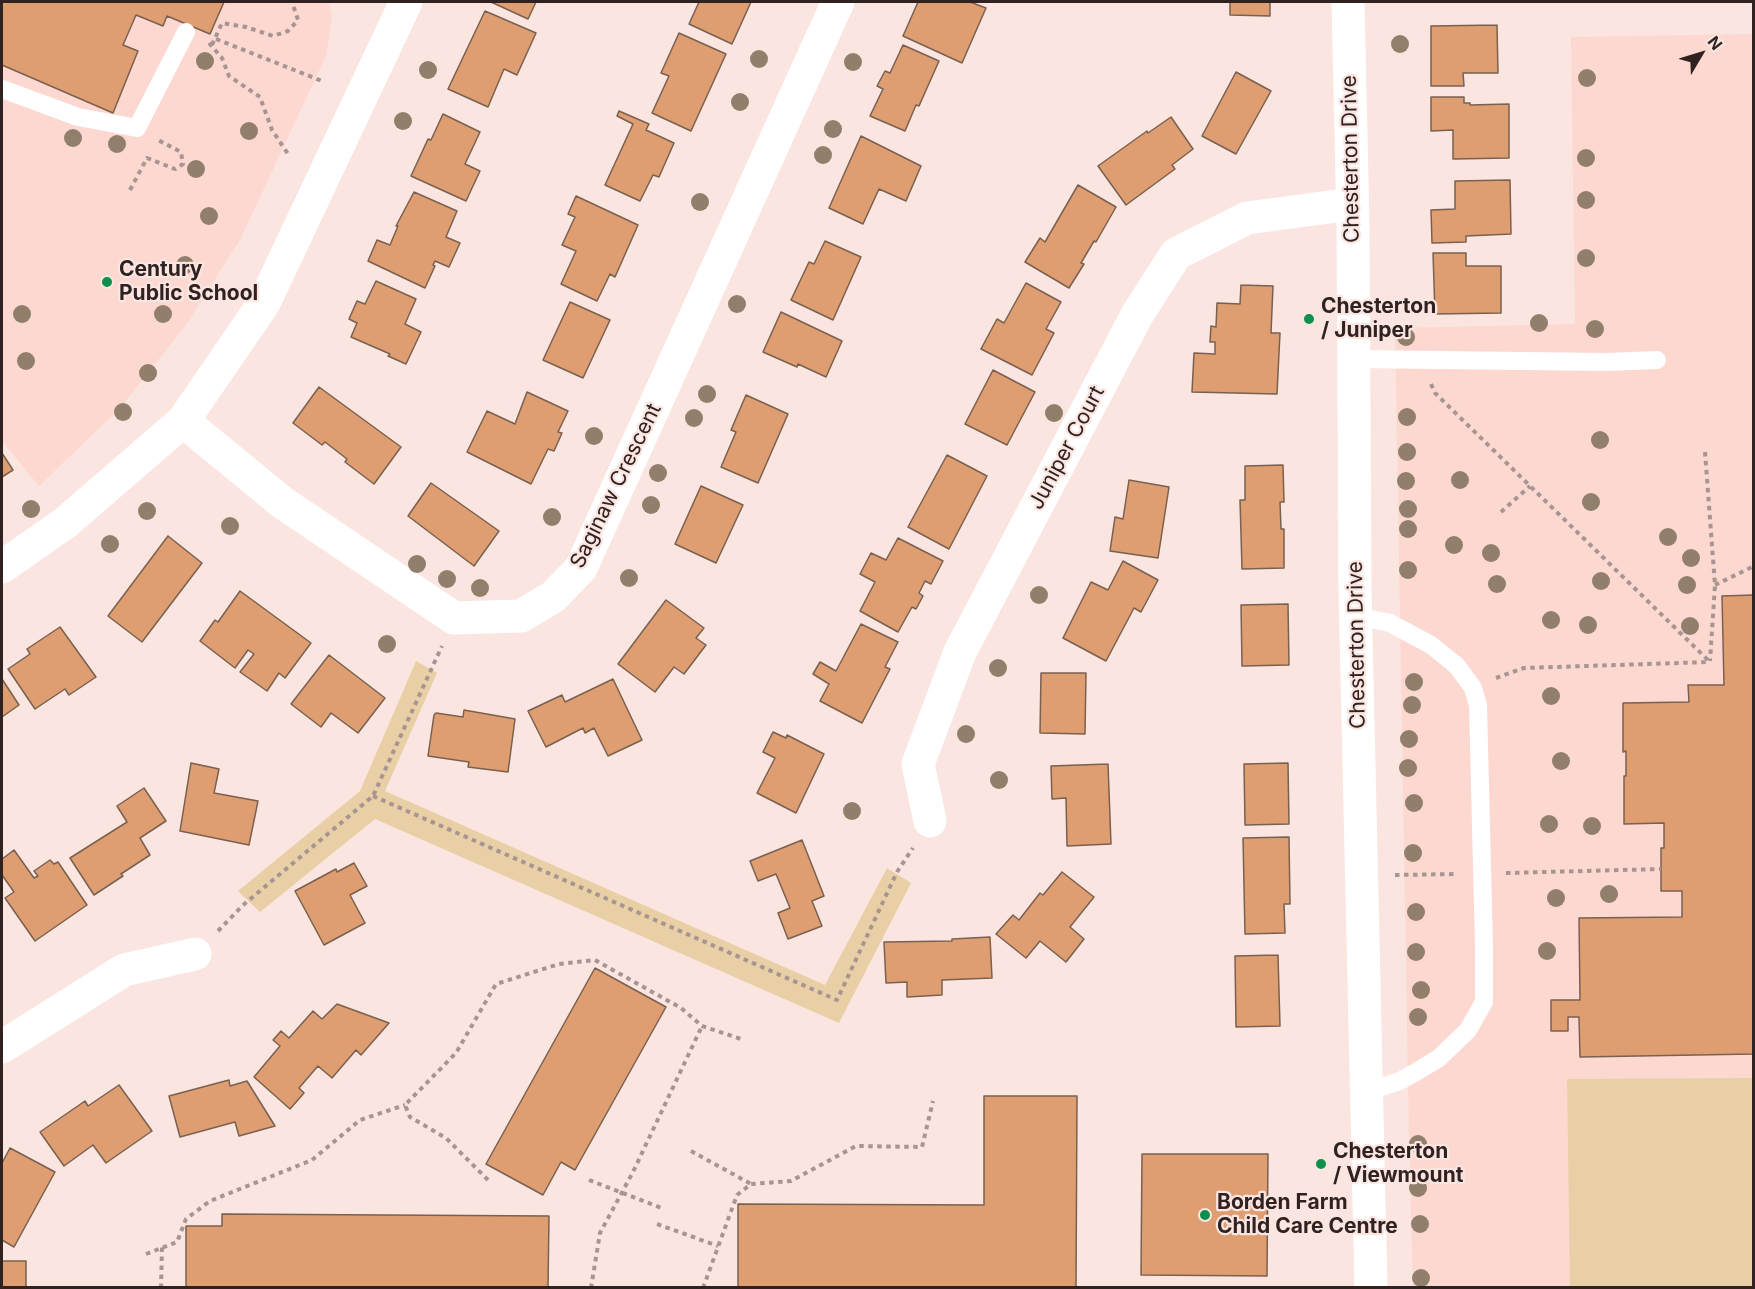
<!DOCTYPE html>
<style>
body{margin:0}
#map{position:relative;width:1755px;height:1289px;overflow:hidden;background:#fbe5e0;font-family:Inter,sans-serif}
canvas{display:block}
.frame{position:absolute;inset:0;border:3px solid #2f2220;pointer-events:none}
.north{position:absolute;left:1671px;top:24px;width:60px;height:60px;-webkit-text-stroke:4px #fbe5e0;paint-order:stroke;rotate:52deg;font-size:16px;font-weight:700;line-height:24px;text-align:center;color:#2f2220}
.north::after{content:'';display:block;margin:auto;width:21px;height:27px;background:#2f2220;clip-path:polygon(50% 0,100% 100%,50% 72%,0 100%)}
</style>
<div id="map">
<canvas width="1755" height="1289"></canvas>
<div class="frame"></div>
<div class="north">N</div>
</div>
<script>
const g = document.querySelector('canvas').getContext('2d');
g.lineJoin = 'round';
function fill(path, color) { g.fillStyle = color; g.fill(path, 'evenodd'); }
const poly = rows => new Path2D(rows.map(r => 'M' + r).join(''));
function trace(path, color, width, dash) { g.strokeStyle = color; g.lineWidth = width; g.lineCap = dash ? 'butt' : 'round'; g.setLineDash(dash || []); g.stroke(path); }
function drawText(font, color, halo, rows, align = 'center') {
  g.font = font + ' Inter,sans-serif'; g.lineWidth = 4.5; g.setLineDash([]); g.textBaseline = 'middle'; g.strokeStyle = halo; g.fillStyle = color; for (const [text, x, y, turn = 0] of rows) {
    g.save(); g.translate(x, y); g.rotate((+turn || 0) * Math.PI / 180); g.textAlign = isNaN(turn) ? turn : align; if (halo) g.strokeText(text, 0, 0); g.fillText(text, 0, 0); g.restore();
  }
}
fill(poly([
 [2,2,329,2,332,16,326,56,240,240,186,325,120,408,39,486,2,441],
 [1753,34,1753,1287,1413,1287,1409,1136,1395,328,1575,324,1571,37]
]), '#fcd8d1');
fill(poly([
 [416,661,437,673,385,791,825,985,887,868,911,883,839,1023,375,819,260,912,238,891,360,791],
 [1753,1078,1753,1287,1570,1287,1567,1079]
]), '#e9cfa6');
const building = poly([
 [2,2,224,2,210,34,167,16,163,26,136,15,123,45,138,51,113,113,2,65,2,2],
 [491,2,536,2,528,19,491,2],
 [699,2,751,2,732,44,689,24,699,2],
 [918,2,970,2,986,8,962,63,903,36,918,2],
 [1230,2,1270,2,1270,16,1230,15,1230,2],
 [485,11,536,33,517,75,504,69,488,107,448,89,485,11],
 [1497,25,1498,73,1463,73,1464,86,1431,86,1431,26,1497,25],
 [679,33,726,54,691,131,652,113,669,76,661,73,679,33],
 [903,45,939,61,919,106,916,105,905,131,870,116,883,89,877,86,885,71,890,73,903,45],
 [1236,72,1271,91,1236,154,1202,136,1236,72],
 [1431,97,1464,97,1464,103,1470,103,1470,105,1509,104,1509,158,1453,159,1453,130,1431,131,1431,97],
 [619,111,649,124,646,130,674,143,659,177,653,175,640,201,605,185,633,124,617,116,619,111],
 [443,114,480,132,465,164,480,171,466,201,411,176,428,139,431,140,443,114],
 [1171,117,1193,149,1172,165,1175,169,1126,205,1098,166,1147,131,1148,133,1171,117],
 [861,136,921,166,906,201,879,189,863,224,829,208,861,136],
 [1510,180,1511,234,1466,236,1466,242,1432,243,1431,210,1455,209,1455,181,1510,180],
 [1078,185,1116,207,1096,242,1094,241,1081,263,1084,264,1069,288,1025,262,1040,238,1045,242,1078,185],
 [414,192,457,211,446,237,460,243,449,267,435,261,433,265,435,266,425,288,368,261,377,240,390,245,398,226,396,226,414,192],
 [576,196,638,225,615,277,610,274,597,301,561,284,576,251,562,245,575,217,568,214,576,196],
 [825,241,861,257,833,320,791,300,809,262,814,264,825,241],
 [1433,253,1466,253,1466,266,1501,266,1501,313,1435,314,1433,253],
 [376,281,416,299,405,324,421,332,406,364,388,356,390,354,351,337,357,323,349,319,357,301,365,304,376,281],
 [1026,283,1061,302,1046,329,1054,333,1032,375,981,349,997,319,1004,323,1026,283],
 [1241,285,1273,286,1271,333,1280,333,1277,394,1192,392,1194,353,1215,354,1215,342,1210,342,1211,326,1216,327,1217,303,1240,304,1241,285],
 [570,302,610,320,583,378,543,360,570,302],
 [781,312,842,341,826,377,798,364,797,367,763,352,781,312],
 [993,370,1035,392,1007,445,965,424,993,370],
 [319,387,401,447,374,484,345,462,347,459,325,442,322,445,293,423,319,387],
 [527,392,568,411,558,432,562,433,554,451,548,449,531,484,467,452,487,411,515,424,527,392],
 [746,395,788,414,758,483,721,467,736,432,731,430,746,395],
 [2,453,13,470,2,477,2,453],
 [947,455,987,476,949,549,908,527,947,455],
 [1283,465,1284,502,1280,502,1281,529,1284,529,1284,568,1242,569,1240,500,1245,500,1245,466,1283,465],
 [1129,480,1169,487,1158,558,1110,551,1115,517,1123,519,1129,480],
 [431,483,499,531,474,566,408,516,431,483],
 [701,486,743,505,716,563,675,544,701,486],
 [168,536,202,563,142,642,108,616,168,536],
 [898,538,943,561,931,584,925,581,919,593,923,596,916,609,912,607,898,632,860,611,875,582,860,574,871,553,886,560,898,538],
 [1123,561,1158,580,1141,612,1134,608,1106,661,1063,638,1091,582,1108,590,1123,561],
 [240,591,311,643,285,678,279,673,267,691,240,672,254,654,248,650,235,668,200,641,215,620,218,622,240,591],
 [1754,595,1754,1054,1580,1057,1579,1017,1568,1017,1568,1031,1551,1031,1551,1000,1580,1000,1579,918,1682,917,1682,891,1661,891,1661,848,1664,848,1664,823,1624,824,1624,776,1626,776,1626,751,1623,752,1623,703,1689,702,1688,685,1724,685,1722,596,1754,595],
 [666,600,704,628,696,638,706,645,684,674,674,667,655,692,618,664,666,600],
 [1288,604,1289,665,1242,666,1241,605,1288,604],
 [861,624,898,642,885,667,890,669,862,723,820,701,829,684,813,674,820,662,836,671,861,624],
 [60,627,96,677,69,695,65,689,35,709,8,669,30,654,27,649,60,627],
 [329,655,385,698,358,733,331,713,321,727,291,704,329,655],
 [1041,673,1086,673,1085,734,1040,733,1041,673],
 [2,679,19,705,2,717,2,679],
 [613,679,642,740,608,756,594,728,585,733,583,728,546,747,528,711,562,695,565,702,613,679],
 [464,710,515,719,508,772,468,767,469,762,428,756,434,715,436,713,463,717,464,710],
 [773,732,786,738,787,735,824,754,796,813,757,793,775,758,763,752,773,732],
 [191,763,219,769,214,793,258,801,249,845,180,831,191,763],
 [1288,763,1289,824,1245,825,1244,764,1288,763],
 [1108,764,1111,844,1067,846,1066,798,1052,799,1051,766,1108,764],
 [144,788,166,821,140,838,150,855,121,874,123,876,94,895,70,858,127,822,117,806,144,788],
 [1289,837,1290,904,1284,904,1285,933,1245,934,1243,838,1289,837],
 [802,840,824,896,812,901,822,926,788,939,778,913,790,908,776,874,758,881,750,861,802,840],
 [14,850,34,878,38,876,34,871,50,860,54,864,58,862,87,905,35,941,5,898,14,892,2,875,2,859,14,850],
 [354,863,367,886,350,895,365,923,324,945,295,891,336,869,337,872,354,863],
 [1062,872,1094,897,1070,927,1084,939,1066,962,1040,941,1026,958,996,934,1013,915,1019,920,1040,893,1043,895,1062,872],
 [990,937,992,978,942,980,942,995,907,997,907,982,886,983,884,942,952,941,952,939,990,937],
 [1278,955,1280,1026,1236,1027,1235,956,1278,955],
 [595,968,666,1007,575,1170,561,1162,543,1195,486,1164,595,968],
 [337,1004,389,1023,361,1055,356,1050,332,1078,318,1066,299,1088,304,1093,290,1109,254,1077,280,1046,273,1040,281,1031,289,1038,313,1011,322,1019,337,1004],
 [229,1080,230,1086,247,1081,275,1126,239,1136,235,1122,180,1137,169,1096,229,1080],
 [119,1085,152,1131,106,1163,93,1145,64,1166,40,1132,85,1101,88,1106,119,1085],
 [984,1096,1077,1096,1076,1288,738,1288,738,1204,984,1205,984,1096],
 [10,1148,55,1172,14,1247,2,1240,2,1163,10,1148],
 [1142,1154,1268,1154,1267,1276,1141,1275,1142,1154],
 [222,1214,549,1216,548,1288,186,1288,186,1226,222,1226,222,1214],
 [2,1261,26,1261,26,1288,2,1288,2,1261]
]);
fill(building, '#de9e71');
trace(building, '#7a604f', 1.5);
trace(poly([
 [216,39,322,81],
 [209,43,222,58,229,76,260,97,272,130,288,154],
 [212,45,222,23,246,27,273,36,288,31,298,20,292,2],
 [130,190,147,158,175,169,183,164,181,152,158,140],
 [1431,384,1435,393,1710,662],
 [1705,452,1715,585,1710,661],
 [1501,512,1530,486],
 [1715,585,1754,566],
 [1496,678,1524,668,1709,662],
 [373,796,837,1000,897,872,913,848],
 [1506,873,1661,869],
 [1395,875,1457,874],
 [218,931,242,906,373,796,442,646],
 [691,1151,751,1184],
 [488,1180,446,1138,410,1117,405,1105,456,1053,496,984,559,964,595,960,681,1008,702,1026,744,1040],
 [589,1180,664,1209],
 [657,1224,718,1246],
 [146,1254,177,1242,186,1219,210,1201,312,1160,360,1120,405,1105],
 [161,1288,162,1247],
 [591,1288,600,1233,633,1172,702,1026],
 [703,1288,737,1195,751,1184,791,1181,856,1146,922,1147,933,1101]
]), '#a89591', 4, [4.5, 4.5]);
trace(poly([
 [2,89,78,117,137,128,186,32],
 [1354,359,1607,362,1657,360],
 [1356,616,1390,623,1431,645,1457,666,1473,688,1478,705,1484,947,1484,1002,1468,1030,1439,1058,1416,1072,1400,1081,1366,1092]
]), '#fff', 18);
trace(poly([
 [183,421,283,503,454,618,521,616,553,597,581,568,838,2],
 [2,567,65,523,183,421,194,405,264,303,406,2],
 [930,821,918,764,960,652,1137,315,1176,254,1247,218,1352,204],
 [2,1047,124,970,195,954]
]), '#fff', 33);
trace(poly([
 [1348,2,1353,224,1355,590,1371,1288]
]), '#fff', 33);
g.fillStyle = '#917f6b';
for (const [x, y] of [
 [1400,44],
 [759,59],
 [205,61],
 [853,62],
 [428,70],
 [1587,78],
 [740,102],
 [403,121],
 [833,129],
 [249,131],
 [73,138],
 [117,144],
 [823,155],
 [1586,158],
 [196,169],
 [1586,200],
 [700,202],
 [209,216],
 [1586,258],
 [185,265],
 [737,304],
 [22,314],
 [163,314],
 [1539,323],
 [1595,329],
 [1406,337],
 [26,361],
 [148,373],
 [707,394],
 [123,412],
 [1054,413],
 [1407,417],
 [694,418],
 [594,436],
 [1600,440],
 [1407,452],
 [658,473],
 [1460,480],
 [1406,481],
 [1591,502],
 [651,505],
 [31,509],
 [1408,509],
 [147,511],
 [552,517],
 [230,526],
 [1408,529],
 [1668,537],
 [110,544],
 [1454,545],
 [1491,553],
 [1691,558],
 [417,564],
 [1408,570],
 [629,578],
 [447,579],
 [1601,581],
 [1497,584],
 [1687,585],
 [480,588],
 [1039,595],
 [1551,620],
 [1588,625],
 [1690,626],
 [387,644],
 [998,668],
 [1414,682],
 [1551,696],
 [1412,705],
 [966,734],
 [1409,739],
 [1561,761],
 [1408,768],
 [999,780],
 [1414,803],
 [852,811],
 [1549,824],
 [1592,826],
 [1413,853],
 [1609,894],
 [1556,898],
 [1416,912],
 [1547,951],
 [1416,952],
 [1421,990],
 [1418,1017],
 [1418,1144],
 [1418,1188],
 [1420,1224],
 [1421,1278]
]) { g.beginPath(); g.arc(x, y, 9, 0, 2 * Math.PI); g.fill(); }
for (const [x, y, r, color] of [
 [107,282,6,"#0e8f4c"],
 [1309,319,6,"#0e8f4c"],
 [1321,1164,6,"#0e8f4c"],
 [1205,1215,6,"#0e8f4c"]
]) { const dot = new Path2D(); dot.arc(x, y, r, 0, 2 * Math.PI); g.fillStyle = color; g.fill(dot); trace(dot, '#fbe5e0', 2); }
drawText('21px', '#2f2220', '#fbe5e0', [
 ["Chesterton Drive",1351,159,-91],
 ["Juniper Court",1067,448,-62],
 ["Saginaw Crescent",616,486,-64],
 ["Chesterton Drive",1357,645,-91]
]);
drawText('bold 21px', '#2f2220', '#fbe5e0', [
 ["Century",119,270],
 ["Public School",119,294],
 ["Chesterton",1321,307],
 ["/ Juniper",1321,331],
 ["Chesterton",1333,1152],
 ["/ Viewmount",1333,1176],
 ["Borden Farm",1217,1203],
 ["Child Care Centre",1217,1227]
], 'left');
</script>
